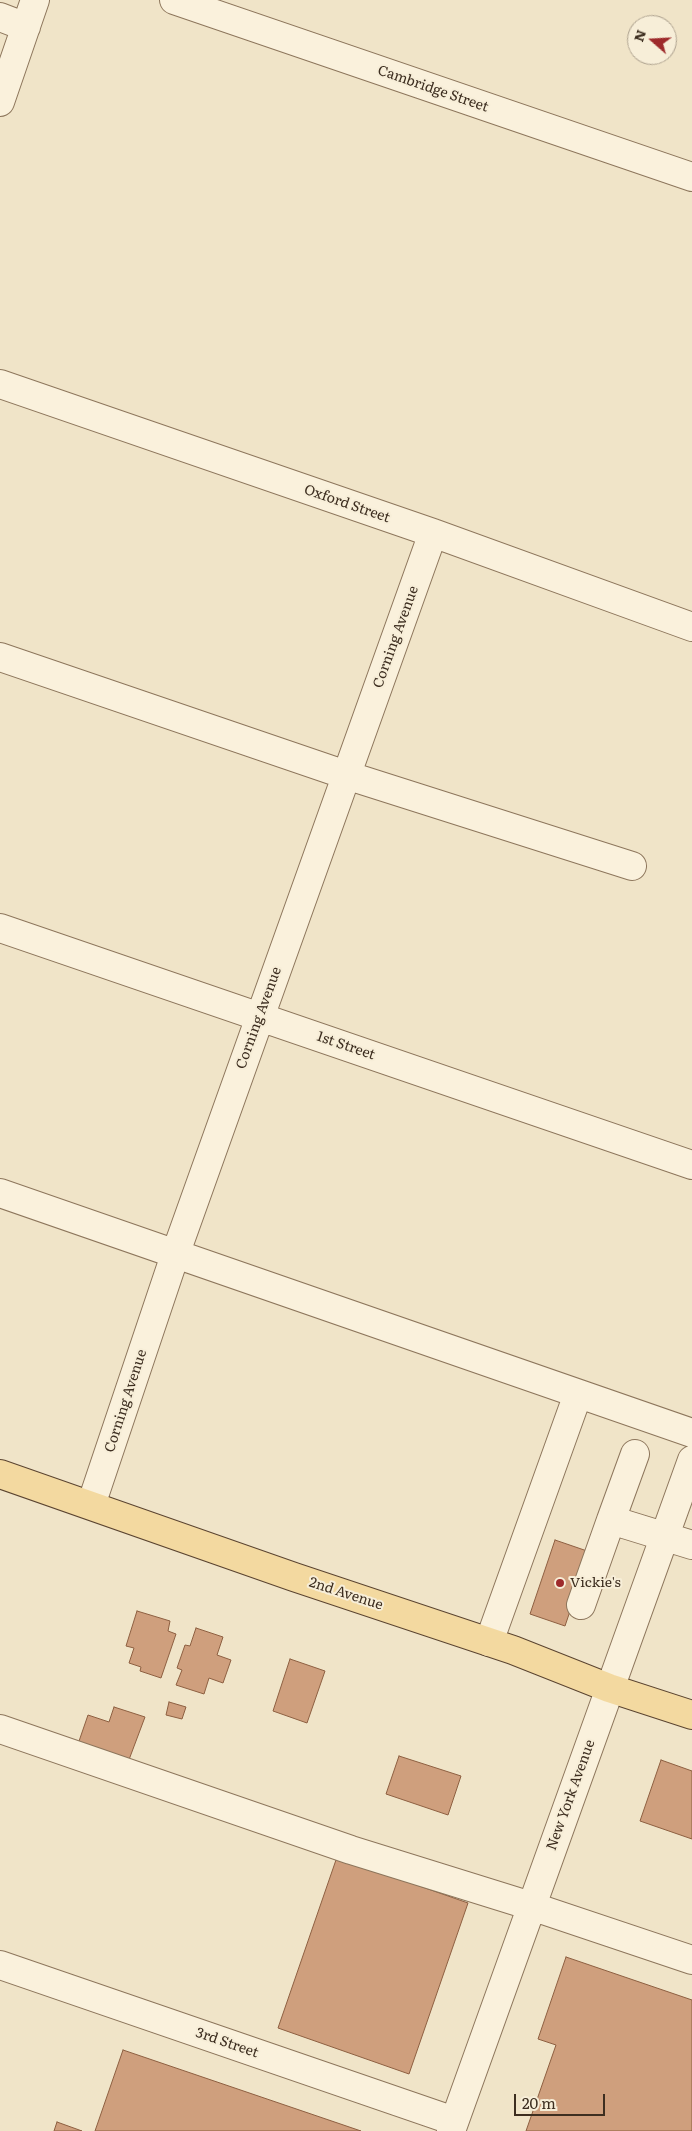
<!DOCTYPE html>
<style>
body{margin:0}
#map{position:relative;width:692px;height:2131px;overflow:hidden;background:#f0e4c8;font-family:Literata,serif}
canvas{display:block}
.north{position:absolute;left:627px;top:15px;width:50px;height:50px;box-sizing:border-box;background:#f7eed8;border:1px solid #ada18e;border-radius:50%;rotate:289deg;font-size:14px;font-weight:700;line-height:20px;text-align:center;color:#3d2e20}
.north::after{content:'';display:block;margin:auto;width:18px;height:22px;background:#9e2a2b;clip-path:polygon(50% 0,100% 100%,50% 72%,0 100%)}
.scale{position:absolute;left:514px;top:2094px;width:91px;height:22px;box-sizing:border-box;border:2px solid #3d2e20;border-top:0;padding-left:6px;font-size:15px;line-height:18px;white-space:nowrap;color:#3d2e20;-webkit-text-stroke:4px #f7eed8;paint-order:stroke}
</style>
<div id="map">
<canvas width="692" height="2131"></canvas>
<div class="north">N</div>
<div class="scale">20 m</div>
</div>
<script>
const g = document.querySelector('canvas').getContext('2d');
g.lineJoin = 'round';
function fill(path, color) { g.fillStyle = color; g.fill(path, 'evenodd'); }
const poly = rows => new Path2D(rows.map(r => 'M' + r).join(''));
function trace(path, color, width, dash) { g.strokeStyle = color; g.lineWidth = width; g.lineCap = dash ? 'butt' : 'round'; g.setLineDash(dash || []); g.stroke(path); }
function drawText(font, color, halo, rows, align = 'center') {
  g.font = font + ' Literata,serif'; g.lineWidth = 4; g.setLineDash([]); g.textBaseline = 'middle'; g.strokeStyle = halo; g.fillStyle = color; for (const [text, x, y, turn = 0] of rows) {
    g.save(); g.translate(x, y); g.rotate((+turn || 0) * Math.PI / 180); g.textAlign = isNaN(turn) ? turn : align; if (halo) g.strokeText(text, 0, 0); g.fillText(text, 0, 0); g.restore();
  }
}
const building = poly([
 [555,1540,590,1552,565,1626,530,1614,555,1540],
 [137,1611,170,1621,168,1631,176,1634,161,1678,140,1671,141,1667,129,1663,134,1648,126,1646,137,1611],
 [196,1628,223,1637,217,1655,231,1660,223,1683,209,1678,204,1694,176,1685,182,1670,177,1668,185,1645,190,1646,196,1628],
 [290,1659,325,1671,307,1723,273,1711,290,1659],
 [169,1702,186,1707,182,1719,166,1715,169,1702],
 [114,1707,145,1717,127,1765,77,1747,88,1715,109,1722,114,1707],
 [399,1756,461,1776,448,1815,386,1794,399,1756],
 [661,1760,692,1771,692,1839,640,1821,661,1760],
 [337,1857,468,1903,409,2074,278,2028,337,1857],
 [566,1957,692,2000,692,2131,526,2131,556,2045,538,2039,566,1957],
 [123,2050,361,2131,95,2131,123,2050],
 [57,2122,82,2131,54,2131,57,2122]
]);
fill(building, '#cf9f7d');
trace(building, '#8d5f41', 1);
const minor = poly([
 [174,0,692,177],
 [0,17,26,27],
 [0,102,35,0],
 [0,384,433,533,692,627],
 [0,657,346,775,632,866],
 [0,928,692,1165],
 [0,1193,692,1433],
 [635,1454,611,1520,692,1545],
 [91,1505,175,1255,433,533],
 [581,1605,611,1520],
 [489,1642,578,1394],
 [0,1729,351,1850,531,1906,692,1960],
 [0,1965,454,2121],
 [451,2131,692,1460]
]);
const major = poly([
 [0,1474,294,1577,513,1650,609,1688,692,1715]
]);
trace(minor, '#8d765c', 30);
trace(major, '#5b4430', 30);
trace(minor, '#faf1dc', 28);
trace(major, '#f3d9a0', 28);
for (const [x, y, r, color] of [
 [560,1583,5,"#9e2a2b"]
]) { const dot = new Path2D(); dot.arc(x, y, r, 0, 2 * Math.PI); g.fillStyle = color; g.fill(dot); trace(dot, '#f7eed8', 2); }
drawText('14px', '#3d2e20', '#f7eed8', [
 ["Cambridge Street",433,89,19],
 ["Oxford Street",347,504,19],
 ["Corning Avenue",396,637,-70],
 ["Corning Avenue",259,1018,-70],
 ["1st Street",346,1046,19],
 ["Corning Avenue",126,1401,-72],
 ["2nd Avenue",346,1594,18],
 ["New York Avenue",571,1795,-70],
 ["3rd Street",227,2043,19]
]);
drawText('14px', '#3d2e20', '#f7eed8', [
 ["Vickie's",570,1583]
], 'left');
</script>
